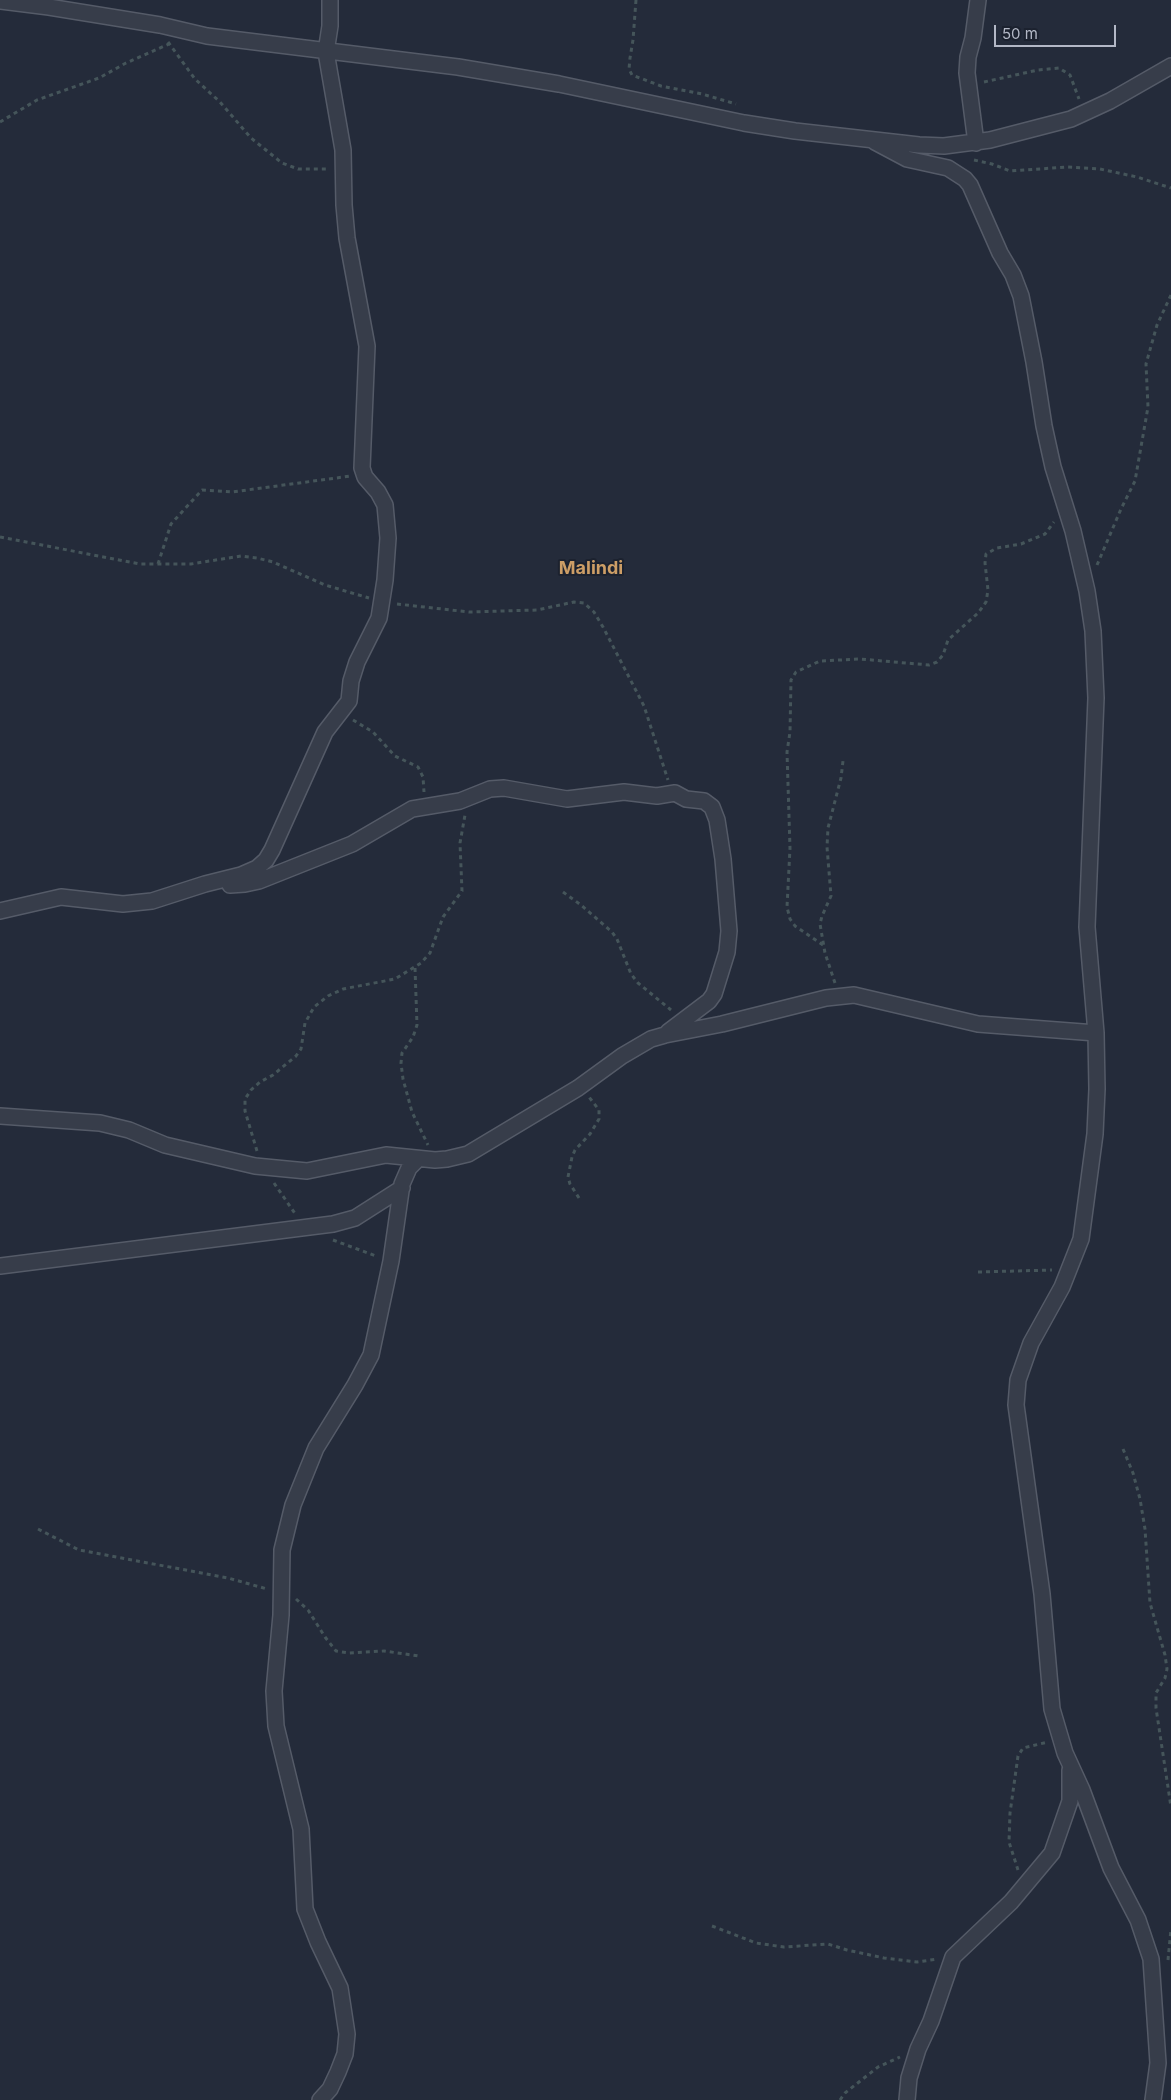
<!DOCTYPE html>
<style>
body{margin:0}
#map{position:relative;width:1171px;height:2100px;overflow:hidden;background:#242b3a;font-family:Inter,sans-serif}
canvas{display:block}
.scale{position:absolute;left:994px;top:25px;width:122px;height:22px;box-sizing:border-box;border:2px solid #b3b8c6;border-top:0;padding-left:6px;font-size:15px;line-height:18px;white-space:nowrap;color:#b3b8c6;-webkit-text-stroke:4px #1c222f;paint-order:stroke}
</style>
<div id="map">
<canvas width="1171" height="2100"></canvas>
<div class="scale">50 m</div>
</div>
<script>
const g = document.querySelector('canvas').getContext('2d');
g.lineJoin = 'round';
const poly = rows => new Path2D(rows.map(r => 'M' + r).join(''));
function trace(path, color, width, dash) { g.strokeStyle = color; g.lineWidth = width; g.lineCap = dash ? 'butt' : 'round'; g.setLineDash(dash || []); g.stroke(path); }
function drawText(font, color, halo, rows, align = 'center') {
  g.font = font + ' Inter,sans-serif'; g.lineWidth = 4; g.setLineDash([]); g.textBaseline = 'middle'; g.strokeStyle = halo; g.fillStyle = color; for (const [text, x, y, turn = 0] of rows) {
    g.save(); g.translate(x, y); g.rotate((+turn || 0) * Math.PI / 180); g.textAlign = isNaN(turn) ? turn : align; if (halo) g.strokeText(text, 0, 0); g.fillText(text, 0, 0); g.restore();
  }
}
const minor = poly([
 [0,1,49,7,160,25,207,36,458,67,559,84,744,123,795,131,919,145,944,146,990,140,1071,119,1110,101,1171,66],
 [875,142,907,159,948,168,965,179,970,185,1000,253,1013,275,1021,296,1034,362,1044,426,1053,467,1073,531,1087,591,1093,631,1096,698,1087,927,1096,1033,1097,1089,1095,1134,1081,1239,1062,1287,1031,1343,1018,1380,1016,1405,1042,1594,1052,1709,1065,1753,1082,1790,1111,1868,1138,1920,1151,1959,1158,2063,1153,2100],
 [976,143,967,73,968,57,973,38,978,0],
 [230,885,245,884,259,881,352,844,412,809,460,801,490,789,504,788,567,799,624,792,657,796,675,793,686,799,704,801,712,807,717,820,723,859,729,931,727,952,714,994,709,1001,668,1032],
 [0,911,61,897,123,904,152,901,205,884,241,875,257,868,266,860,272,850,325,732,349,701,351,681,357,662,379,618,385,580,388,538,385,505,378,492,365,477,362,468,367,346,347,238,344,205,343,150,326,52,330,26,330,0],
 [0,1116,100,1123,129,1130,165,1145,255,1166,307,1171,386,1155,435,1160,447,1159,468,1154,578,1088,622,1056,651,1039,665,1035,722,1024,826,998,854,995,978,1024,1096,1033],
 [0,1266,333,1224,355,1218,402,1188],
 [320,2100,330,2089,338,2072,345,2054,347,2034,340,1988,318,1942,305,1909,301,1829,276,1726,274,1691,281,1615,282,1550,293,1505,316,1448,355,1385,371,1355,391,1261,402,1184,409,1168,418,1159],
 [907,2100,909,2078,918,2049,931,2021,953,1957,1011,1902,1052,1853,1070,1801,1070,1770]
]);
trace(minor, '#555b68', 18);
trace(poly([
 [636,0,633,40,630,58,629,69,632,75,661,86,702,94,736,104],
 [168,42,195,79,220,102,251,138,282,163,298,169,329,169],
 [984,82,1038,70,1059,68,1070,75,1079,99],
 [0,122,37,100,99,78,126,63,169,44],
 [974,160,992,164,1010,171,1068,167,1100,169,1137,177,1171,188],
 [0,537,140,564,191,564,241,556,257,558,273,562,325,585,369,598],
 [158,564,171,524,202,490,232,492,351,476],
 [1097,565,1121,509,1135,481,1148,407,1146,364,1157,325,1171,295],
 [397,604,469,612,537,610,574,602,584,603,594,612,603,627,644,706,668,780],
 [353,720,373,732,395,756,418,767,423,777,424,792],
 [563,892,581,905,612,932,617,939,631,974,638,983,671,1010],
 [823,945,795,926,790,919,787,907,790,848,787,752,790,732,791,680,796,672,820,661,860,659,929,665,937,662,943,655,948,640,978,613,986,602,988,590,985,563,986,554,997,548,1021,544,1045,534,1054,522],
 [415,968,417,1025,413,1037,402,1053,401,1063,403,1079,412,1112,428,1145],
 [835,983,825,953,820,924,822,916,831,896,827,847,828,828,841,778,843,761],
 [257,1151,245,1111,245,1099,251,1090,260,1082,273,1075,296,1056,301,1049,305,1023,314,1007,328,996,343,989,395,979,421,963,430,953,443,917,462,891,460,843,465,815],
 [274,1183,296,1215],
 [579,1198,570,1184,568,1177,572,1157,575,1150,590,1134,599,1119,599,1110,589,1097],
 [333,1240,376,1256],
 [978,1272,1052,1270],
 [1123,1449,1133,1473,1140,1499,1145,1529,1150,1603,1165,1655,1167,1669,1165,1678,1156,1693,1156,1708,1171,1807],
 [38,1529,79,1550,228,1578,267,1589],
 [296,1599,308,1610,325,1637,336,1651,349,1653,384,1651,419,1656],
 [1018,1870,1009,1842,1010,1813,1018,1756,1023,1748,1048,1742],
 [712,1926,756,1943,784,1947,828,1944,847,1950,884,1958,917,1962,938,1959],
 [1168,1960,1171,1929],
 [840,2100,845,2093,878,2067,900,2057]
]), '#45555a', 3, [4, 4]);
trace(minor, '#373d4a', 15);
drawText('bold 18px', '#cd9e66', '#1c222f', [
 ["Malindi",591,569]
]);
</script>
